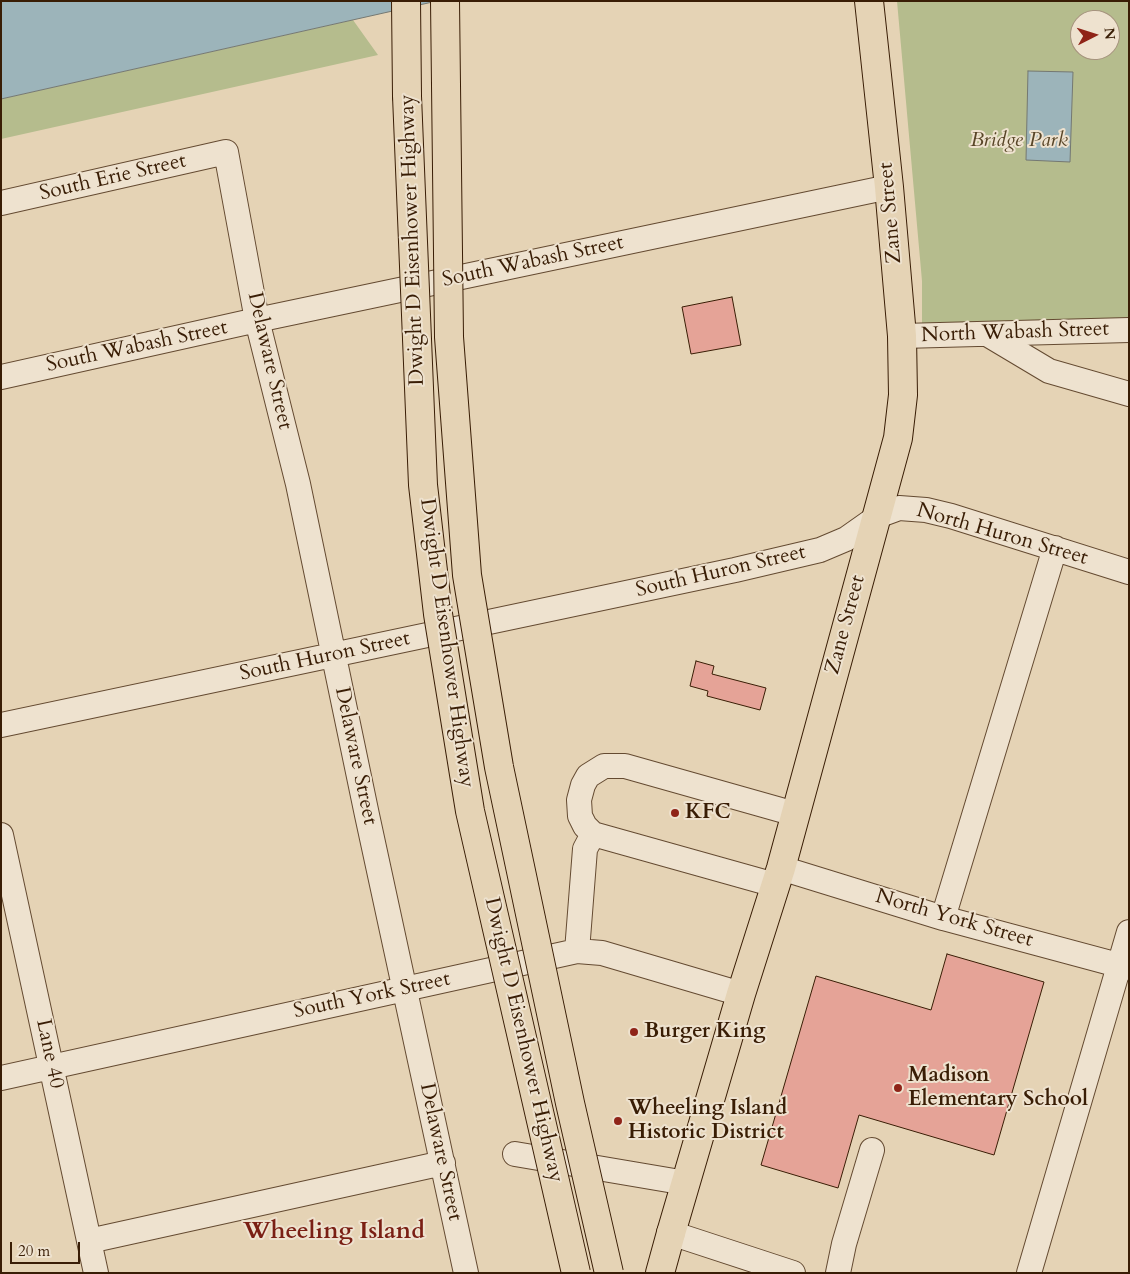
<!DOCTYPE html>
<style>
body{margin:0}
#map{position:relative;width:1130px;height:1274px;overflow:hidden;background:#e5d3b5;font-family:Cardo,serif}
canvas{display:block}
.frame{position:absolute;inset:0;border:2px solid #391d05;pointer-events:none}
.north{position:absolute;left:1070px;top:10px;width:50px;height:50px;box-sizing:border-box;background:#eee2cf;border:1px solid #a6937e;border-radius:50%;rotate:85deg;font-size:14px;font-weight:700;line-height:20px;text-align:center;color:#391d05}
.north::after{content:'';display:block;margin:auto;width:18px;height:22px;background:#8f2418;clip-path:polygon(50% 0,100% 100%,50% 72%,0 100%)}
.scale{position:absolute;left:10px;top:1242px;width:70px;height:22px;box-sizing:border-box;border:2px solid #391d05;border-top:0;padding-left:6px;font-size:15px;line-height:18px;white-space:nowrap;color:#391d05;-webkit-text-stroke:4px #eee2cf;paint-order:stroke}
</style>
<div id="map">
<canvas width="1130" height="1274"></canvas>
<div class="frame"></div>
<div class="north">N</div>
<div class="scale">20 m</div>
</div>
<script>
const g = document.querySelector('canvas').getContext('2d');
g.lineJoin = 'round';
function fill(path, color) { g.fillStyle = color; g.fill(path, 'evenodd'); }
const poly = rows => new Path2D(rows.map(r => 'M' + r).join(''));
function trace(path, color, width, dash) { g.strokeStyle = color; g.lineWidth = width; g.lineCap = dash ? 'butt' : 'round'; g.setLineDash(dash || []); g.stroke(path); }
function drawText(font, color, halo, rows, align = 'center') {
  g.font = font + ' Cardo,serif'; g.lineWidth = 4; g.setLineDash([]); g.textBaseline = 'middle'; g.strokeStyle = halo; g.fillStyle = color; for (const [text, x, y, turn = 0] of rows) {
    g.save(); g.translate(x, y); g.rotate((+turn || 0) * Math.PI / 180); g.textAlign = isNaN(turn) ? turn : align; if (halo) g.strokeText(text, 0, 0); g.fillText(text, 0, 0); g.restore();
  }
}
fill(poly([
 [897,1,1129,1,1129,330,922,336,922,281],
 [1080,20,1110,20,1110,50,1080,50],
 [353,20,378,55,1,139,1,99]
]), '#b5bc8d');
const water = poly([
 [1,1,437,1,1,99,1,1],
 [1028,71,1073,72,1070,162,1026,160,1028,71]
]);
fill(water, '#9cb4ba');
trace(water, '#747872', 1);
const building = poly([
 [732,297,741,345,691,354,682,307,732,297],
 [696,661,714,666,712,674,766,688,760,710,707,696,708,691,690,686,696,661],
 [947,954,1044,982,994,1155,859,1115,838,1188,761,1165,816,976,931,1010,947,954]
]);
fill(building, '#e5a397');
trace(building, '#391d05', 1);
const minor = poly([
 [1,203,226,152,257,320,298,484,367,815,466,1273],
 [987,334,1049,371,1129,394],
 [902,336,1129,330],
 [1,377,257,320,889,187],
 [1,725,735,570,820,550,846,539,880,515,899,508,926,510,951,516,1129,572],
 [1,835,96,1273],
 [781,868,943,918,1129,968],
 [775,885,593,834,585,826,580,816,579,800,583,785,588,776,604,766,625,766,795,814],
 [943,918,1055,548],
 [577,951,585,849,593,834],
 [1,1078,577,951,602,953,741,994],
 [515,1154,686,1183],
 [671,1233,793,1273],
 [89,1241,443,1163],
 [838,1273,844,1244,872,1150],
 [1029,1273,1129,932]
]);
const major = poly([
 [671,1233,741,994,781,868,898,438,903,395,902,336,889,187,869,1]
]);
const highway = poly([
 [406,1,407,96],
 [660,1273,671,1233]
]);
trace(minor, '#644a31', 26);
trace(major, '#391d05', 30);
trace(highway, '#391d05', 30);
trace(minor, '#eee2cf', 24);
trace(major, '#e5d3b5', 28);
trace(highway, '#e5d3b5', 28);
const highwayBridge = poly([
 [445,1,449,337,467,575,499,767,570,1103,609,1273],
 [407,96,423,485,438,614,470,811,576,1273]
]);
trace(highwayBridge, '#391d05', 30, []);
trace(highwayBridge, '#e5d3b5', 28);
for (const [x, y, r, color] of [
 [675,813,5,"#8f2418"],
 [634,1032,5,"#8f2418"],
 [898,1088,5,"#8f2418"],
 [618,1121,5,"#8f2418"]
]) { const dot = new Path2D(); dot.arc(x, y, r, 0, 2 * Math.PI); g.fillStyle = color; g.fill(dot); trace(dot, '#eee2cf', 2); }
drawText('italic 21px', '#584527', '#eee2cf', [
 ["Bridge Park",1019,141]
]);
drawText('21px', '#391d05', '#eee2cf', [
 ["South Erie Street",113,178,-13],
 ["Zane Street",891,213,-95],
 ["Dwight D Eisenhower Highway",413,240,-92],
 ["South Wabash Street",533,262,-12],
 ["North Wabash Street",1015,333,-2],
 ["South Wabash Street",137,347,-12],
 ["Delaware Street",269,361,77],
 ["North Huron Street",1002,535,16],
 ["South Huron Street",721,572,-13],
 ["Zane Street",846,625,-75],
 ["Dwight D Eisenhower Highway",446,643,82],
 ["South Huron Street",325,657,-12],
 ["Delaware Street",355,756,78],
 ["North York Street",954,919,16],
 ["South York Street",372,996,-12],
 ["Dwight D Eisenhower Highway",523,1040,77],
 ["Lane 40",49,1054,78],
 ["Delaware Street",440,1152,78]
]);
drawText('bold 21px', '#391d05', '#eee2cf', [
 ["KFC",685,813],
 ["Burger King",644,1032],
 ["Madison",908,1076],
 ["Elementary School",908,1100],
 ["Wheeling Island",628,1109],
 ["Historic District",628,1133]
], 'left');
drawText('bold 24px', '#7a1f14', '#eee2cf', [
 ["Wheeling Island",334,1232]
]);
</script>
